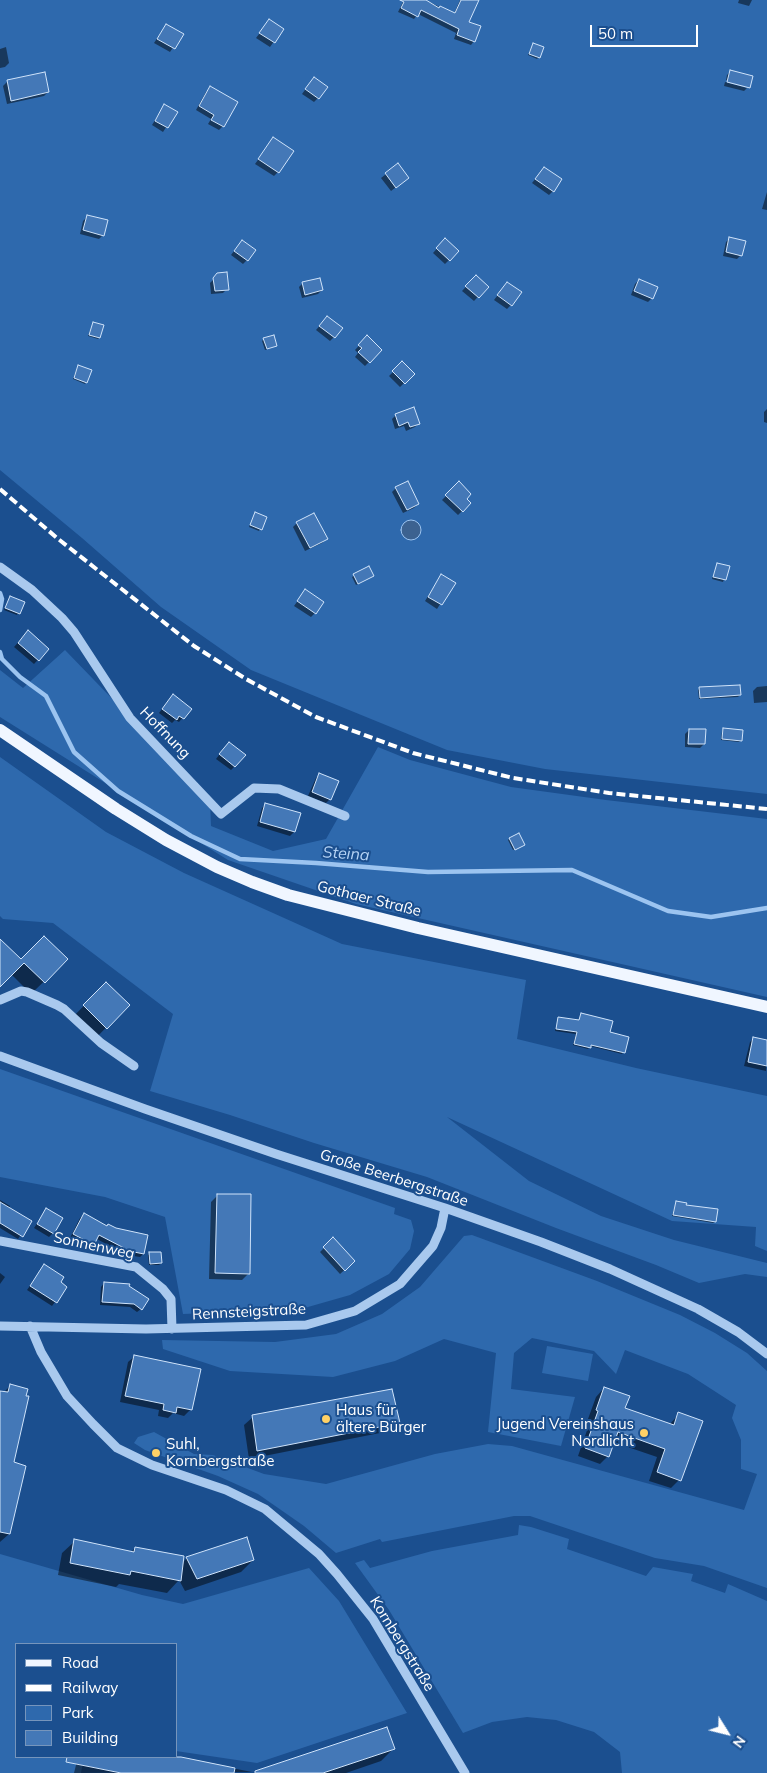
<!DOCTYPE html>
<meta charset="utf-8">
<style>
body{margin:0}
#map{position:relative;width:767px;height:1773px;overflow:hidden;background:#1b4f8f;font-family:Mulish,sans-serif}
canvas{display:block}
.legend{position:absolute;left:15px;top:1643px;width:162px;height:115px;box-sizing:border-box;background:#1b4f8f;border:1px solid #7695bc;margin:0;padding:6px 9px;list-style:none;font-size:15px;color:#fff}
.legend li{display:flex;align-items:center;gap:10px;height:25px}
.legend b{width:25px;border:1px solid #7695bc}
.north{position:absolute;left:702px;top:1708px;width:50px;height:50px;-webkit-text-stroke:4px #1b4f8f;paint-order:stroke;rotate:126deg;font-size:14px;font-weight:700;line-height:20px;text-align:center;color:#fff}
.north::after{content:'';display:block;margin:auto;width:18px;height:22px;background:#fff;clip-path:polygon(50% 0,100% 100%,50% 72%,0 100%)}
.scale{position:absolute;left:590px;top:25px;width:108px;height:22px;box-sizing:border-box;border:2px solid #fff;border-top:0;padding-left:6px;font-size:15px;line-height:18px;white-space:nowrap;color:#fff;-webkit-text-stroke:4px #1b4f8f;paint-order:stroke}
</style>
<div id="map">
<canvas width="767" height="1773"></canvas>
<ul class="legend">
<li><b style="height:6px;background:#f0f6ff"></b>Road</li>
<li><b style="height:6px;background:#fff"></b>Railway</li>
<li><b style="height:14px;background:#2e69ad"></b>Park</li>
<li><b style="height:14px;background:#4478b7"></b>Building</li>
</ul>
<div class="north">N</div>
<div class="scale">50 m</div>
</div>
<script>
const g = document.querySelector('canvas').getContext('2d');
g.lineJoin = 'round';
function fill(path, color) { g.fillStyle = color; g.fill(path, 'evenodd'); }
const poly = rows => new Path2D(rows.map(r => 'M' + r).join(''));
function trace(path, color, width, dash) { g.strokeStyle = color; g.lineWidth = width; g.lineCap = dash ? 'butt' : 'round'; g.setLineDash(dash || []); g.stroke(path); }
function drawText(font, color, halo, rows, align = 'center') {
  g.font = font + ' Mulish,sans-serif'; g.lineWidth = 4; g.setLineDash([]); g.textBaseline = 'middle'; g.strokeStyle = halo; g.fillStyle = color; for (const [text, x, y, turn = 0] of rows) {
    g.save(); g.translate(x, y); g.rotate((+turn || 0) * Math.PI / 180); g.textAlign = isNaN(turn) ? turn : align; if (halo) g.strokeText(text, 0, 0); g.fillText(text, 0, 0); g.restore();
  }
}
fill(poly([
 [0,0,767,0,767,794,545,769,447,750,251,670,161,607,82,538,0,470],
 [65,650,210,800,211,826,273,851,326,839,378,747,410,760,511,787,606,800,767,819,767,997,356,904,228,860,0,717,0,670,23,688],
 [0,757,106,832,184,873,342,944,526,980,517,1039,636,1068,767,1096,767,1251,755,1246,756,1227,672,1221,447,1117,529,1181,601,1216,674,1240,767,1263,767,1277,745,1274,699,1283,656,1265,556,1228,427,1177,314,1143,230,1115,150,1091,173,1014,53,923,3,919,0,916],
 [0,1069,395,1208,394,1214,411,1220,414,1231,410,1249,389,1274,350,1295,301,1309,183,1314,165,1217,105,1197,0,1177],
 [472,1235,597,1281,680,1315,715,1333,747,1353,767,1371,767,1588,704,1566,655,1558,530,1516,514,1516,382,1542,380,1539,336,1553,304,1526,258,1494,218,1476,145,1450,134,1443,138,1437,154,1432,194,1454,213,1455,264,1474,326,1484,435,1454,488,1444,512,1446,744,1510,757,1474,741,1469,741,1440,732,1418,736,1405,688,1374,625,1350,616,1374,594,1351,532,1338,514,1353,511,1389,575,1397,561,1446,488,1432,496,1353,444,1339,395,1361,333,1377,230,1371,163,1349,162,1340,275,1342,336,1334,382,1314,420,1287,464,1236],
 [547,1346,593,1354,588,1381,542,1373],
 [519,1525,531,1527,569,1539,567,1549,646,1576,653,1567,693,1574,691,1581,725,1593,728,1584,767,1601,767,1773,622,1773,620,1752,594,1732,556,1720,527,1717,492,1722,463,1733,389,1610,355,1563,364,1560,370,1568,432,1551,518,1535],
 [0,1554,142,1595,183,1604,309,1568,339,1601,407,1713,257,1763,176,1751,176,1644,16,1644,16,1757,84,1757,81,1773,0,1773]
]), '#2e69ad');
const water = poly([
 '401 530a10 10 0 1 1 20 0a10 10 0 1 1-20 0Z'
]);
fill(water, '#3c6290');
trace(water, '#9cc4f0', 1);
fill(poly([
 [404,0,425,0,454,14,460,0,477,0,467,22,474,41,471,45,454,39,456,33,418,14,414,19,398,12],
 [739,0,752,0,749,6,738,3],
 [269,21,282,30,270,47,256,38],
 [166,25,182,34,170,52,154,43],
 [532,46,539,57,537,59,528,55],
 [6,47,9,63,5,67,0,68,0,49],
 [731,71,751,77,748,87,726,80,727,75],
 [7,82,48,92,44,96,7,104,3,86],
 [725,82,747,88,744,91,724,86],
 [310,83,318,98,314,102,302,94],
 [210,88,223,126,219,130,208,124,211,119,196,110,206,92],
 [164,106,176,112,163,132,152,125],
 [273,139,278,172,274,176,255,164],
 [398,165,408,178,391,191,381,178],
 [544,168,553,191,549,195,532,183],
 [767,192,767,210,762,209],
 [87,217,103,235,99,239,80,234,83,221],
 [730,238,741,255,737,259,723,256,726,242],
 [441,244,449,260,445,264,433,253],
 [238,246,247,260,243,264,231,255],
 [476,276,487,287,474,301,462,291],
 [214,279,227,289,223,293,211,294,210,283],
 [639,280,652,298,648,302,631,295,635,284],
 [303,283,322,290,318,294,302,298,299,287],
 [507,283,511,305,507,309,494,300],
 [323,322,334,337,330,341,316,330],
 [93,323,99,338,98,339,88,336],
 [367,337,381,350,365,366,355,357,358,353,355,350],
 [264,339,276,346,265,350,262,341],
 [402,363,413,374,400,387,389,376],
 [77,368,86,382,85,384,73,379],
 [767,409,767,423,764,422,764,412],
 [396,415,419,423,415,427,406,431,404,426,395,429,392,419],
 [459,483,465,499,470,503,458,515,442,500],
 [396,488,418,504,414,508,403,513,392,492],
 [255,514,266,518,259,531,249,527],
 [297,523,326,539,322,543,305,551,293,527],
 [717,564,728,567,723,582,712,579],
 [368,567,371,577,356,585,352,577],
 [441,576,454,583,437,609,425,601],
 [302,595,315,613,311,617,294,606],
 [10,597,24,602,17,615,4,610],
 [24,636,48,649,34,664,14,647],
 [767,686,767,702,754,703,753,691,757,687],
 [700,688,740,695,738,697,699,699,698,690],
 [169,700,190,709,179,722,175,720,172,723,159,713],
 [724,729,741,740,739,742,721,740,722,731],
 [689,730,704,744,700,748,685,747,685,734],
 [225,747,234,767,231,770,216,759],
 [320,774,330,799,326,803,308,796,316,778],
 [266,804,299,814,294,832,290,836,257,826,262,808],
 [509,839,523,845,513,850,508,840],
 [0,941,21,961,67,959,31,994,11,974,0,986],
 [106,983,128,1005,94,1040,72,1018],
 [581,1015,609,1033,623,1052,622,1054,590,1046,588,1049,573,1045,576,1034,555,1031,559,1018,579,1021],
 [754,1038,767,1041,766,1071,744,1066,750,1042],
 [217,1196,249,1273,242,1280,209,1279,211,1202],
 [0,1200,10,1206,9,1209,30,1221,18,1239,0,1228],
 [676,1202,685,1206,715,1222,713,1223,672,1216],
 [46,1210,53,1233,49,1237,34,1228],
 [84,1215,143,1254,140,1257,121,1254,121,1252,95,1238,89,1248,70,1238,80,1218],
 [333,1239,354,1261,340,1274,320,1252],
 [150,1254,161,1263,159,1265,149,1265,148,1255],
 [44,1266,59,1283,66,1287,52,1306,27,1290],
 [0,1273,5,1277,0,1284],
 [104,1283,128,1285,141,1309,137,1312,130,1307,100,1305,101,1287],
 [135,1356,191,1409,184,1416,173,1413,168,1418,158,1416,159,1410,120,1402,128,1362],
 [10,1386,12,1463,9,1534,0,1542,0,1392,3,1393],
 [604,1388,623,1409,669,1425,679,1414,679,1480,671,1488,649,1481,657,1457,613,1442,608,1456,600,1464,578,1456,591,1419,588,1419,596,1397],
 [253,1417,398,1423,390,1431,249,1459,244,1425],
 [75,1541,131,1552,135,1548,182,1563,187,1558,253,1560,241,1572,185,1591,179,1580,167,1593,119,1584,116,1587,58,1575,62,1553],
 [393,1749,381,1761,346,1773,256,1773],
 [78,1757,175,1757,252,1772,74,1773]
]), '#0007');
trace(poly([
 [0,593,2,599,0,610],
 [0,652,2,659,20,677,46,696,74,752,118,791,191,836,240,859,316,863,428,872,572,870,668,911,711,917,767,908]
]), '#9cc4f0', 4.5);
const building = poly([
 [400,0,426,0,439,8,440,6,455,13,461,0,479,0,469,22,481,26,475,42,457,35,459,29,421,10,418,17,401,8,404,2,400,0],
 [269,19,284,29,275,43,259,33,269,19],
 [166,24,184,34,175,49,157,39,166,24],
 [533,43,544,47,540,58,529,54,533,43],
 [730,70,753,76,750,88,727,82,730,70],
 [45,72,49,92,11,101,7,80,45,72],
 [314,77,328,87,319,99,305,89,314,77],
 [210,86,238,102,224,127,211,120,214,115,199,106,210,86],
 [164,104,178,112,168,128,155,121,164,104],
 [273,137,294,151,279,173,258,159,273,137],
 [398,163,409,178,396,188,385,173,398,163],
 [544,167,562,179,554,192,535,179,544,167],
 [87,215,108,220,104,236,83,230,87,215],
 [729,237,746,241,742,256,726,252,729,237],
 [445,238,459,251,450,261,436,248,445,238],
 [242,240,256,250,248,261,234,251,242,240],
 [227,272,229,290,215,291,213,278,217,273,227,272],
 [476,275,489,287,479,298,465,286,476,275],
 [320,278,323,290,305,295,302,282,320,278],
 [639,279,658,287,653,299,634,291,639,279],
 [507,282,522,292,512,306,497,295,507,282],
 [327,316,343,328,335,338,319,326,327,316],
 [93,322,104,325,100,338,89,335,93,322],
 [274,335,277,346,267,349,263,338,274,335],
 [367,335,382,350,370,363,358,352,362,348,358,345,367,335],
 [402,361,415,374,405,384,392,371,402,361],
 [78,365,92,370,87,383,74,378,78,365],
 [414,407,420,424,410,427,408,422,399,426,395,414,414,407],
 [408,481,419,504,407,510,395,487,408,481],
 [459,481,471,494,467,499,471,503,463,512,445,495,459,481],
 [255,512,267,517,262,530,250,525,255,512],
 [314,513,328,539,310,548,296,522,314,513],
 [717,563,730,566,726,580,713,577,717,563],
 [369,566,374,576,358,584,353,574,369,566],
 [441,574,456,583,442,605,428,597,441,574],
 [305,589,324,602,316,614,297,601,305,589],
 [10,596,25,602,20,614,5,608,10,596],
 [28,630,49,649,39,661,18,643,28,630],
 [740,685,741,695,700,698,699,687,740,685],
 [173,694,192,709,184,719,179,716,177,720,162,709,173,694],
 [723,728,743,730,742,741,722,739,723,728],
 [689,729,706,729,705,744,688,744,689,729],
 [229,742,246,755,235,767,219,754,229,742],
 [319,773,339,781,331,800,312,792,319,773],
 [265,803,301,813,295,832,260,822,265,803],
 [519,833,525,845,515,850,509,838,519,833],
 [44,936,68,959,45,983,24,963,0,987,0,939,21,959,44,936],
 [106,982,130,1005,107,1029,83,1005,106,982],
 [581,1013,613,1021,610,1032,629,1037,625,1053,591,1045,591,1048,574,1044,577,1032,556,1029,558,1017,579,1020,581,1013],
 [753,1037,767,1040,767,1066,748,1062,753,1037],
 [217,1194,251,1194,250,1274,215,1273,217,1194],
 [676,1201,687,1203,686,1205,718,1209,716,1222,673,1215,676,1201],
 [0,1202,32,1221,23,1237,0,1223,0,1202],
 [46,1208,63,1218,54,1234,37,1224,46,1208],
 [84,1213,107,1226,108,1224,116,1228,148,1235,144,1254,124,1250,124,1248,99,1235,94,1245,73,1234,84,1213],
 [333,1237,355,1261,345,1271,323,1247,333,1237],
 [149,1252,161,1252,162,1263,150,1264,149,1252],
 [44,1264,64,1277,61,1282,67,1287,57,1303,30,1286,44,1264],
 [104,1282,130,1284,129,1286,149,1299,142,1310,134,1304,102,1302,104,1282],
 [134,1355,201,1369,192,1410,177,1407,176,1413,163,1410,164,1404,125,1396,134,1355],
 [10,1384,28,1389,26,1396,29,1396,14,1462,26,1466,10,1534,0,1532,0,1391,8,1392,10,1384],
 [604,1387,630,1396,625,1408,674,1425,678,1412,703,1421,681,1481,657,1472,665,1449,618,1432,609,1457,585,1448,598,1411,596,1410,604,1387],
 [392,1389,400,1423,257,1451,252,1415,392,1389],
 [247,1537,254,1560,197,1579,186,1557,247,1537],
 [74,1539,134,1552,135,1547,184,1556,181,1581,131,1571,130,1575,70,1563,74,1539],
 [387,1727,395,1749,323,1773,255,1773,255,1771,387,1727],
 [67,1757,181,1757,235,1768,234,1773,121,1773,66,1762,67,1757]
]);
fill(building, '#4478b7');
trace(building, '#cfe3fa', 1);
trace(poly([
 [0,567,32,590,62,618,74,632,130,718,221,814,254,788,279,789,345,816],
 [0,1000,21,991,27,992,57,1005,64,1009,101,1043,134,1066],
 [0,1056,145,1109,276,1154,445,1208,541,1242,610,1269,698,1309,738,1332,767,1354],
 [0,1241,136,1267,163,1289,171,1299,172,1329],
 [0,1326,146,1329,306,1325,355,1311,400,1284,433,1246,441,1228,445,1208],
 [30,1326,41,1352,67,1396,93,1424,117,1448,152,1465,226,1490,265,1509,319,1554,337,1574,373,1619,465,1773]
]), '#a9c9ee', 9);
trace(poly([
 [0,730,116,809,166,840,217,867,252,882,288,895,418,928,767,1007]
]), '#f0f6ff', 12);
trace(poly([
 [0,489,57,538,194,646,246,679,316,717,413,753,513,778,609,793,767,809]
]), '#fff', 4, [9, 4]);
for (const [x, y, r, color] of [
 [326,1419,5,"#ffd166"],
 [644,1433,5,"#ffd166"],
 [156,1453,5,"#ffd166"]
]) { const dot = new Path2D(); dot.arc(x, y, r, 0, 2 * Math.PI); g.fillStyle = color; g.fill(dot); trace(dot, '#1b4f8f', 2); }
drawText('15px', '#fff', '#1b4f8f', [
 ["Hoffnung",165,733,46],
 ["Gothaer Straße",369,899,14],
 ["Große Beerbergstraße",394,1178,18],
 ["Sonnenweg",94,1246,12],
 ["Rennsteigstraße",249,1312,-3],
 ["Kornbergstraße",402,1644,58]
]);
drawText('15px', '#fff', '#1b4f8f', [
 ["Haus für",336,1410],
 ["ältere Bürger",336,1427],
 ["Jugend Vereinshaus",634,1424,"right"],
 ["Nordlicht",634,1441,"right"],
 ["Suhl,",166,1444],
 ["Kornbergstraße",166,1461]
], 'left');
drawText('italic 16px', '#b5d3f5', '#1b4f8f', [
 ["Steina",346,854,4]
]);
</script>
